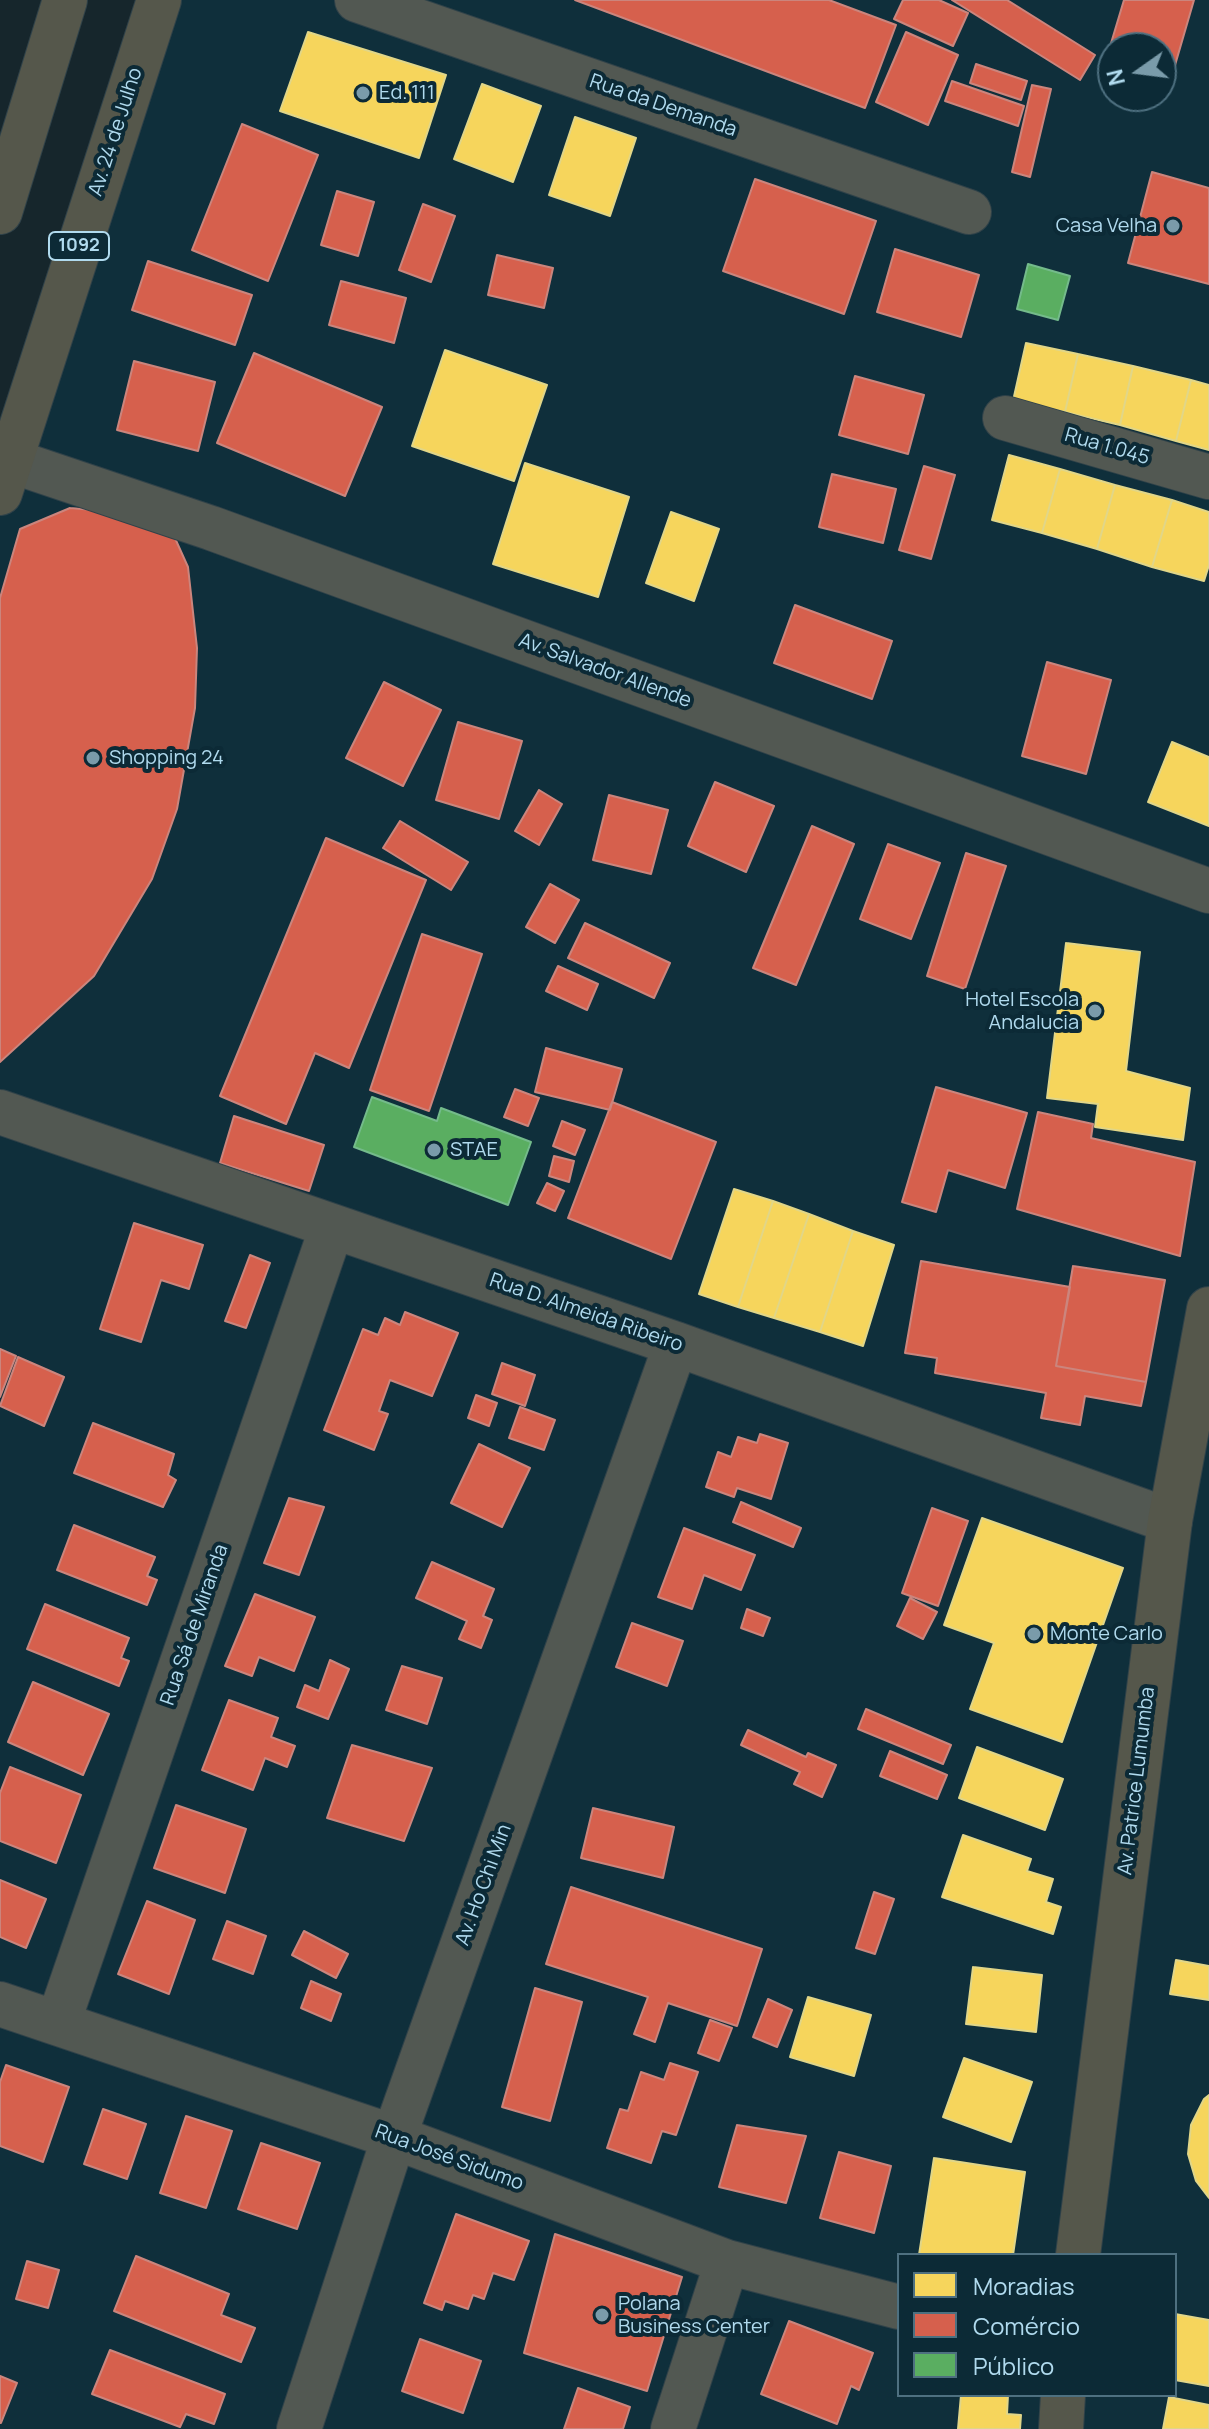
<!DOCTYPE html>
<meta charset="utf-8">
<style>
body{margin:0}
#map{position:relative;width:1209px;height:2429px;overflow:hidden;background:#16262c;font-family:Manrope,sans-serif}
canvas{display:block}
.legend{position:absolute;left:897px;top:2253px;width:280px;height:144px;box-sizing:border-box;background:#0c2a36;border:2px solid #4e7080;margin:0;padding:10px 14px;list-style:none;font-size:24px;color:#b0daee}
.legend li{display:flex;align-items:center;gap:16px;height:40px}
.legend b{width:40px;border:2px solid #4e7080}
.north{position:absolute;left:1097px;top:32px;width:80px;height:80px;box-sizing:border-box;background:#0c2a36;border:2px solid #4e7080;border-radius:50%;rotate:256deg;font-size:22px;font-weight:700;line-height:32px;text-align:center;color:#b0daee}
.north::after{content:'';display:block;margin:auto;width:28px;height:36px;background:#7a9baa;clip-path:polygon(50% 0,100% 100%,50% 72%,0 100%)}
</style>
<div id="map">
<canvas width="1209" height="2429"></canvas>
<ul class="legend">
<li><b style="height:22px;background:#f6d55c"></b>Moradias</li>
<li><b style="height:22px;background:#d6604d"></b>Comércio</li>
<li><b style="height:22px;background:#5aae61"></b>Público</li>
</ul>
<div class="north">N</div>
</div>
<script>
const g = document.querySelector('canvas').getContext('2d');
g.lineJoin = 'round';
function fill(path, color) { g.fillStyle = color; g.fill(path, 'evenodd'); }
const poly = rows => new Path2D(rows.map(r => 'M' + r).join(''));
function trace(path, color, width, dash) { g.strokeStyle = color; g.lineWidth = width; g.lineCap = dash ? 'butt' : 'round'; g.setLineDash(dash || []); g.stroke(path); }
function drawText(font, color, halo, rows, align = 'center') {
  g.font = font + ' Manrope,sans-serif'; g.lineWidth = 8; g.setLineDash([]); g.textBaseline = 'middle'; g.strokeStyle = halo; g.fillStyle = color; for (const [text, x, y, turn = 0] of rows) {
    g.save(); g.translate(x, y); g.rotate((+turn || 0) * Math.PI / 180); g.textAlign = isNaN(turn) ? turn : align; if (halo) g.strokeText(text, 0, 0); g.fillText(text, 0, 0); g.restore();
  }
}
fill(poly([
 [169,0,1209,0,1209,2429,0,2429,0,500],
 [1113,48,1161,48,1161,96,1113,96],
 [899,2255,1175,2255,1175,2395,899,2395]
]), '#0f2f3b');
const homes = poly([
 [308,32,446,75,419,158,280,111,308,32],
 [482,84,541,106,513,182,454,159,482,84],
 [575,117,636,138,610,216,549,195,575,117],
 [1026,343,1078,354,1065,412,1013,401,1026,343],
 [445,350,547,385,514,481,412,446,445,350],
 [1078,354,1133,366,1120,425,1065,412,1078,354],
 [1133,366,1191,380,1176,441,1120,425,1133,366],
 [1191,380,1209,385,1209,450,1176,441,1191,380],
 [1009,455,1060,469,1042,533,992,520,1009,455],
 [525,463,629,497,598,597,493,564,525,463],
 [1060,469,1115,485,1097,549,1042,533,1060,469],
 [1115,485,1172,500,1152,567,1097,549,1115,485],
 [1172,500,1209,512,1209,565,1204,581,1152,567,1172,500],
 [671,512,719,529,694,601,646,583,671,512],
 [1172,742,1209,757,1209,826,1148,802,1172,742],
 [1066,943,1140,952,1126,1071,1190,1088,1183,1140,1095,1127,1098,1104,1047,1098,1066,943],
 [734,1189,773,1201,738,1307,699,1294,734,1189],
 [773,1201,809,1214,774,1318,738,1307,773,1201],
 [809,1214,853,1231,820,1332,774,1318,809,1214],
 [853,1231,894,1245,863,1346,820,1332,853,1231],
 [982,1518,1123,1568,1062,1742,970,1709,994,1643,944,1625,982,1518],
 [977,1747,1063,1779,1045,1830,959,1798,977,1747],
 [963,1835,1031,1859,1027,1871,1053,1879,1046,1902,1061,1907,1053,1934,942,1897,963,1835],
 [1176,1960,1209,1966,1209,2000,1170,1994,1176,1960],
 [973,1967,1042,1975,1036,2032,966,2024,973,1967],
 [808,1997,871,2015,854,2076,790,2057,808,1997],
 [964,2058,1032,2082,1011,2142,943,2117,964,2058],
 [1209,2095,1209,2198,1196,2181,1188,2154,1191,2125,1204,2099,1209,2095],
 [934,2158,1025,2172,1013,2255,919,2255,934,2158],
 [1175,2314,1209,2320,1209,2386,1175,2380,1175,2314],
 [961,2395,1008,2395,1007,2414,1021,2415,1020,2429,958,2429,961,2395],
 [1169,2397,1209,2405,1209,2429,1163,2429,1169,2397]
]);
fill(homes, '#f6d55c');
trace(homes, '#e1d688', 2);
const shops = poly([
 [575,0,829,0,896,25,865,108,575,0],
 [903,0,939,0,968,13,953,46,894,19,903,0],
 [952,0,1007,0,1095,55,1080,80,952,0],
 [1124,0,1194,0,1171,79,1161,76,1161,48,1113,48,1113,62,1106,60,1124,0],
 [906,32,958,55,928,125,876,102,906,32],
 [976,64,1027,81,1021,100,970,83,976,64],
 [952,81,1024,106,1018,126,945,101,952,81],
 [1032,85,1051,89,1030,177,1012,172,1032,85],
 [242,124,318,155,268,281,192,250,242,124],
 [1152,172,1209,188,1209,284,1128,263,1152,172],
 [755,179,876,221,844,314,723,271,755,179],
 [337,191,374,202,358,256,321,245,337,191],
 [423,204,455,216,431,282,399,270,423,204],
 [895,249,979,275,961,337,877,312,895,249],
 [497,255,553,268,544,308,488,295,497,255],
 [148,261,252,295,235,345,132,310,148,261],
 [341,281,406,298,394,343,329,325,341,281],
 [254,353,382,407,345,496,217,443,254,353],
 [134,361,215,382,198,451,117,430,134,361],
 [855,376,924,395,908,454,839,435,855,376],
 [924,466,955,475,931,559,899,550,924,466],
 [832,474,896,489,883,543,819,527,832,474],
 [70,508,165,516,188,567,197,648,195,708,177,809,152,879,94,976,0,1062,0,598,20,529,70,508],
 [795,605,892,641,872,699,774,663,795,605],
 [1047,662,1111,680,1086,774,1022,756,1047,662],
 [384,682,441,710,403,786,346,758,384,682],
 [458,722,522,741,499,819,436,800,458,722],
 [715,782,774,806,746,872,688,846,715,782],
 [539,790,562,804,539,845,515,831,539,790],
 [609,795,668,810,651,874,593,860,609,795],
 [400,821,468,862,451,890,383,848,400,821],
 [812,826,854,844,796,985,753,968,812,826],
 [326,838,426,880,349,1068,315,1053,286,1124,220,1096,326,838],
 [888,844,940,863,911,939,860,919,888,844],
 [966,853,1006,866,965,989,927,976,966,853],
 [550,884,579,900,555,943,526,927,550,884],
 [585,923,670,963,654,998,568,958,585,923],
 [422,934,482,954,429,1111,370,1090,422,934],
 [558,966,598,984,587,1010,546,991,558,966],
 [546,1048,622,1069,610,1110,535,1092,546,1048],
 [936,1087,1027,1113,1005,1188,948,1170,936,1212,902,1202,936,1087],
 [515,1089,539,1098,528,1126,504,1117,515,1089],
 [612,1102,716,1142,671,1259,568,1218,612,1102],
 [1038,1112,1093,1124,1091,1138,1195,1162,1180,1256,1017,1209,1038,1112],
 [234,1116,324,1145,309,1191,220,1163,234,1116],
 [562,1121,585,1130,575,1155,553,1146,562,1121],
 [554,1156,574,1161,569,1182,549,1176,554,1156],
 [547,1183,564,1191,555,1211,537,1203,547,1183],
 [134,1223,203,1245,189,1289,161,1280,141,1342,100,1329,134,1223],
 [250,1255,270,1263,246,1328,225,1321,250,1255],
 [921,1261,1070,1287,1056,1366,1146,1382,1141,1406,1085,1396,1080,1425,1041,1418,1046,1393,935,1373,937,1358,905,1353,921,1261],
 [1073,1266,1165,1280,1146,1382,1056,1366,1073,1266],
 [405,1312,458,1333,432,1396,390,1380,379,1411,388,1414,374,1450,324,1430,363,1329,378,1335,385,1318,400,1325,405,1312],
 [0,1349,16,1356,0,1397,0,1349],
 [18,1357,64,1377,44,1426,0,1406,18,1357],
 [502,1363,535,1375,525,1406,492,1394,502,1363],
 [476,1395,497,1403,489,1426,468,1418,476,1395],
 [520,1407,555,1420,544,1450,509,1438,520,1407],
 [93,1423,174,1454,168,1475,176,1480,163,1507,74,1473,93,1423],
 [760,1434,788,1443,771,1499,737,1488,734,1497,706,1487,718,1452,731,1457,738,1437,757,1443,760,1434],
 [479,1444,530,1468,502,1527,451,1503,479,1444],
 [289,1498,324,1507,299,1575,264,1563,289,1498],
 [741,1502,801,1528,793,1547,733,1522,741,1502],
 [932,1508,968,1521,938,1606,902,1593,932,1508],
 [74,1525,155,1557,147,1576,157,1580,147,1605,57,1570,74,1525],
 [684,1528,755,1555,741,1590,704,1575,692,1609,658,1597,684,1528],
 [432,1562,494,1589,483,1616,492,1620,481,1648,459,1639,467,1621,416,1598,432,1562],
 [255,1594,315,1617,294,1671,259,1657,252,1676,225,1666,255,1594],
 [910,1598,937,1612,923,1639,897,1626,910,1598],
 [45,1604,129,1638,121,1658,129,1661,119,1686,27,1649,45,1604],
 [747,1609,770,1618,763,1636,741,1628,747,1609],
 [632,1623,683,1641,667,1686,616,1667,632,1623],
 [330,1660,349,1669,328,1719,297,1707,305,1685,319,1691,330,1660],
 [402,1666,442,1678,427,1724,386,1710,402,1666],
 [33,1682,109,1714,83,1775,8,1742,33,1682],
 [229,1700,278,1718,271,1737,295,1746,287,1767,265,1758,253,1790,202,1770,229,1700],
 [866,1709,951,1745,943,1764,858,1729,866,1709],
 [748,1730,806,1757,808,1753,836,1765,822,1797,794,1784,800,1772,741,1745,748,1730],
 [352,1745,432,1768,404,1841,327,1818,352,1745],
 [890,1751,947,1775,937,1799,880,1776,890,1751],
 [10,1767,81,1795,56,1863,0,1841,0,1793,10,1767],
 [176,1805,246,1829,225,1893,154,1868,176,1805],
 [593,1808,674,1827,663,1878,581,1858,593,1808],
 [0,1880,46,1899,26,1948,0,1937,0,1880],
 [571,1887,762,1949,737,2026,668,2003,655,2042,634,2034,648,1997,546,1964,571,1887],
 [874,1892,894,1899,875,1954,856,1948,874,1892],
 [147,1901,195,1920,169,1994,118,1974,147,1901],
 [227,1921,266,1936,253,1974,213,1959,227,1921],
 [304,1931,348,1954,336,1978,292,1955,304,1931],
 [311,1981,341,1994,331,2021,301,2008,311,1981],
 [535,1988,582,2002,550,2121,502,2107,535,1988],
 [768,1999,792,2010,777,2047,753,2037,768,1999],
 [710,2020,732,2028,719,2061,698,2053,710,2020],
 [670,2063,698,2072,676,2135,662,2131,651,2163,607,2148,620,2109,628,2111,641,2072,664,2080,670,2063],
 [6,2065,69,2087,43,2162,0,2146,0,2082,6,2065],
 [103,2109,146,2124,127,2179,84,2164,103,2109],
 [186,2116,232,2131,206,2208,160,2193,186,2116],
 [737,2125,806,2136,786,2203,719,2187,737,2125],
 [261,2143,320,2163,297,2229,238,2209,261,2143],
 [839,2152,891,2166,874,2233,820,2218,839,2152],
 [456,2214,529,2241,514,2280,493,2273,484,2299,473,2295,468,2309,445,2301,442,2310,424,2303,456,2214],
 [555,2234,682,2277,647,2391,524,2353,555,2234],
 [136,2256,229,2294,221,2315,255,2328,241,2362,114,2311,136,2256],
 [27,2261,59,2270,48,2308,16,2299,27,2261],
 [789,2321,873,2353,859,2390,851,2386,837,2424,761,2394,789,2321],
 [420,2339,481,2361,463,2413,402,2391,420,2339],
 [110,2350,225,2394,214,2424,186,2414,180,2427,92,2394,110,2350],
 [0,2376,17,2383,1,2423,0,2423,0,2376],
 [578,2388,630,2407,623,2429,564,2429,578,2388]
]);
fill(shops, '#d6604d');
trace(shops, '#cb857d', 2);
const public = poly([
 [1028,264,1070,276,1058,320,1017,309,1028,264],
 [372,1097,437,1121,441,1108,531,1142,508,1205,354,1147,372,1097]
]);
fill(public, '#5aae61');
trace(public, '#74bb8b', 2);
const minor = poly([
 [357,0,969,212],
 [1005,418,1209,477],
 [0,457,211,528,1209,891],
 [0,1112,676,1344,1170,1521],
 [0,2004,394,2137,727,2262,899,2307],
 [58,2023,332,1227],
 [299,2429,394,2137,676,1344],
 [673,2429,727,2262]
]);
const major = poly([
 [0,212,65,0],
 [0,493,159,0],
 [1078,2255,1170,1521,1209,1309],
 [1061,2429,1063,2395]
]);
trace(minor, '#304249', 46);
trace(major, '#304249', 46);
trace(minor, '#525852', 44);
trace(major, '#55574b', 44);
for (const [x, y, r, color] of [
 [363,93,8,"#7a9baa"],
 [1173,226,8,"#7a9baa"],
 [93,758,8,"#7a9baa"],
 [1095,1011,8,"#7a9baa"],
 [434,1150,8,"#7a9baa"],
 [1034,1634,8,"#7a9baa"],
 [602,2315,8,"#7a9baa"]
]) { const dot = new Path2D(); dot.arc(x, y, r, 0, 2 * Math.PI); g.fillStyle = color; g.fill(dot); trace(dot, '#0c2a36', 3); }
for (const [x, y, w] of [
 [79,246,60]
]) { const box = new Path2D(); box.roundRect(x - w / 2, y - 14, w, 28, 6); g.fillStyle = '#0c2a36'; g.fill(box); trace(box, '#b0daee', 2); }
drawText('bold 18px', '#b0daee', null, [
 ["1092",79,246]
]);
drawText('20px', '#b0daee', '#0c2a36', [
 ["Ed. 111",379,93],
 ["Casa Velha",1157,226,"right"],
 ["Shopping 24",109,758],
 ["Hotel Escola",1079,1000,"right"],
 ["Andalucia",1079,1023,"right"],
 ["STAE",450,1150],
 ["Monte Carlo",1050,1634],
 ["Polana",618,2304],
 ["Business Center",618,2327]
], 'left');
drawText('20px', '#b0daee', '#0c2a36', [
 ["Rua da Demanda",663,106,19],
 ["Av. 24 de Julho",116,132,-72],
 ["Rua 1.045",1107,447,16],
 ["Av. Salvador Allende",605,671,20],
 ["Rua D. Almeida Ribeiro",586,1313,19],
 ["Rua Sá de Miranda",195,1625,-71],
 ["Av. Patrice Lumumba",1137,1781,-83],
 ["Av. Ho Chi Min",484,1885,-70],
 ["Rua José Sidumo",449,2158,20]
]);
</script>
